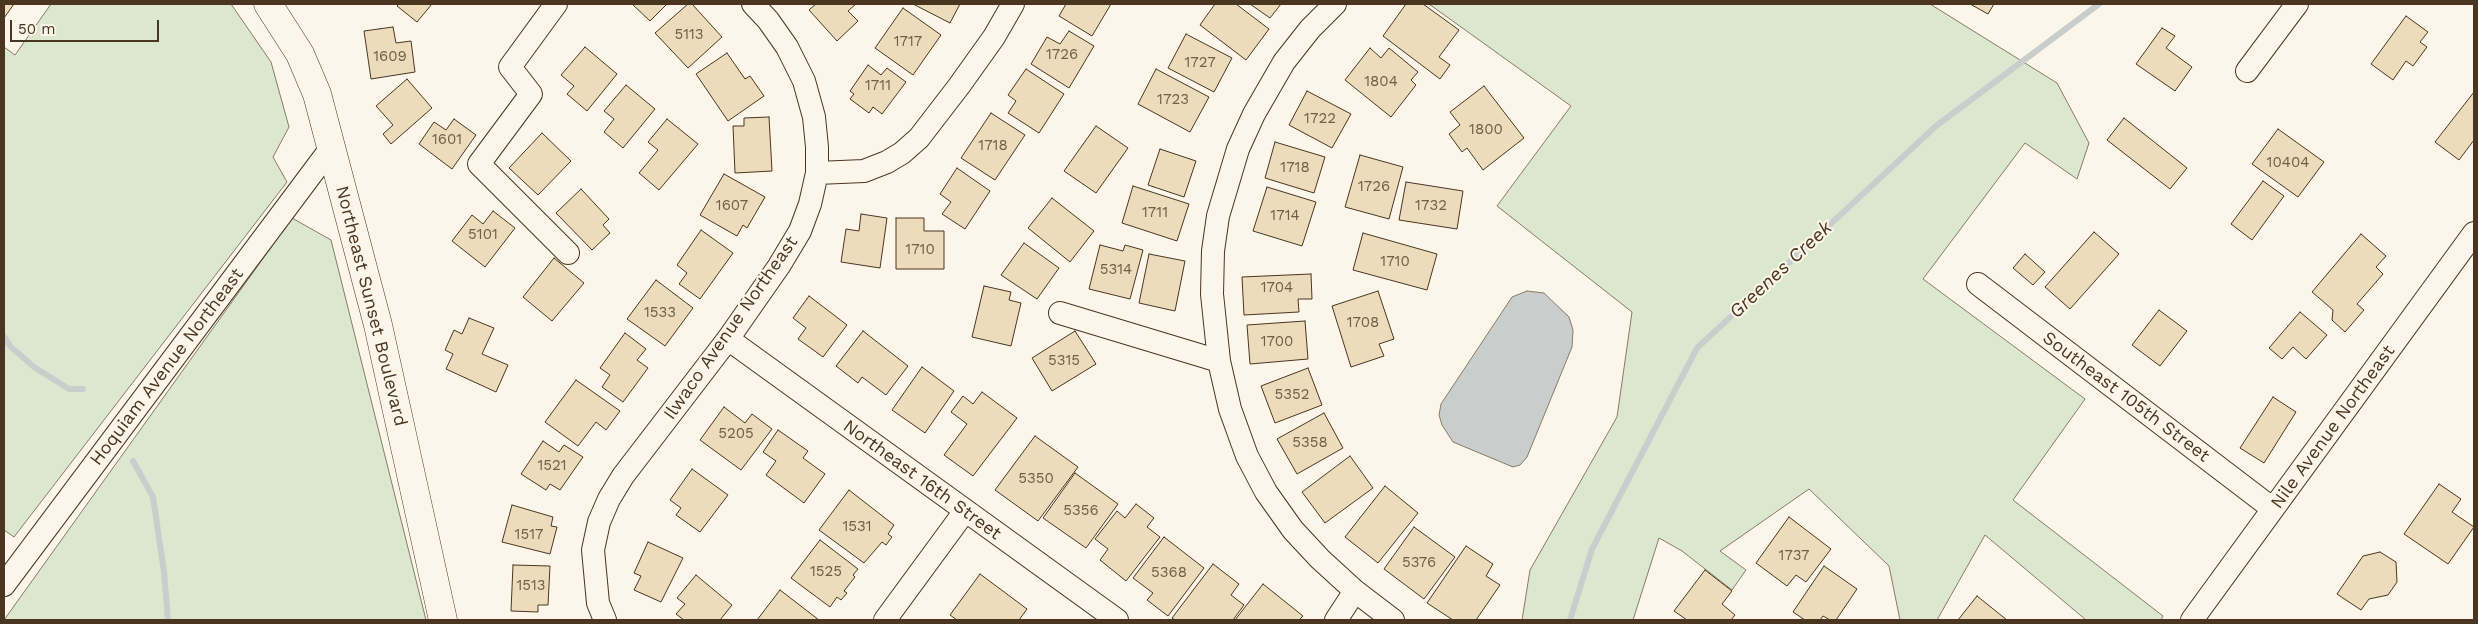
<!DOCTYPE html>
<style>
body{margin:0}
#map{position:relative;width:2478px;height:624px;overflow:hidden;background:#fbf6e9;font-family:"Work Sans",sans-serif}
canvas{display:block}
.frame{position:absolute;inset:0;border:5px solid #4a3520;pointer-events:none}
.scale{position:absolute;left:10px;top:20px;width:149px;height:22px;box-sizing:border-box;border:2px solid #4a3520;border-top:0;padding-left:6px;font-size:15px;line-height:18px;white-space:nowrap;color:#4a3520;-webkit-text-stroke:4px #fbf6e9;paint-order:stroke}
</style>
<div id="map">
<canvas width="2478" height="624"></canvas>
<div class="frame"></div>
<div class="scale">50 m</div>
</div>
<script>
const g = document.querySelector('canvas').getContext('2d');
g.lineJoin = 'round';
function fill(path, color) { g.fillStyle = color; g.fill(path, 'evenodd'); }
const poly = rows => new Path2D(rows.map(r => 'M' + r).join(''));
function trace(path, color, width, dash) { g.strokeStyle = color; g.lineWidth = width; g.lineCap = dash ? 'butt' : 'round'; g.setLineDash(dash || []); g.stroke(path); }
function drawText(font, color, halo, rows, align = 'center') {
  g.font = font + ' "Work Sans",sans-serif'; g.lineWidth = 4; g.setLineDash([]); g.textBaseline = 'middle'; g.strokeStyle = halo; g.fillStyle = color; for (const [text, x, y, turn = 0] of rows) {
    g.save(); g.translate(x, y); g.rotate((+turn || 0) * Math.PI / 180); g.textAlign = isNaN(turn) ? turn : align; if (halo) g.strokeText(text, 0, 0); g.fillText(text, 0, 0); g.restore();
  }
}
const green = poly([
 [51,4,231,4,271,62,289,127,273,157,287,182,14,537,4,530,4,47,15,55,51,4],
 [1429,4,1930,4,2057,83,2089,143,2077,179,2025,143,1923,279,2085,399,2013,500,2163,616,2161,620,2086,620,1985,535,1937,620,1900,620,1889,566,1809,489,1720,551,1746,570,1732,590,1682,551,1659,538,1633,620,1522,620,1530,570,1617,417,1632,312,1497,206,1571,106,1429,4],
 [292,218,331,240,426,620,4,620,292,218]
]);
fill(green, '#dce7d0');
trace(green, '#887966', 1);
const water = poly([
 [1527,291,1544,293,1569,317,1573,330,1572,347,1527,457,1520,465,1513,467,1453,442,1442,425,1439,415,1441,404,1512,297,1527,291]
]);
fill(water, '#c9cecd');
trace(water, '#887966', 1);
trace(poly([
 [4,337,11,347,34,367,69,389,83,389],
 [133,461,153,497,164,572,168,620],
 [1570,620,1592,549,1697,348,1936,126,2099,4]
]), '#c9cecd', 6);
const building = poly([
 [4,4,14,4,4,18,4,4],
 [399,4,432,4,417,22,397,6,399,4],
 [632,4,667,4,650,21,632,4],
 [688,4,692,4,722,37,688,68,655,33,688,4],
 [816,4,856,4,848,11,858,21,837,41,809,10,816,4],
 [913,4,960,4,950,23,913,4],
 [1066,4,1111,4,1092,36,1059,16,1066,4],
 [1215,4,1236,4,1269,29,1246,60,1200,25,1215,4],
 [1250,4,1281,4,1270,18,1250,4],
 [1406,4,1423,4,1459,30,1439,57,1450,65,1440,79,1383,36,1406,4],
 [1970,4,1994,4,1988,14,1970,4],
 [903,8,941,35,913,75,875,48,903,8],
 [2406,16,2428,32,2420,42,2427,47,2413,66,2406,61,2393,80,2371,64,2406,16],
 [393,27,396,43,411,41,415,72,371,79,364,31,393,27],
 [2162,28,2175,36,2166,48,2192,67,2175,91,2136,64,2162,28],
 [1069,31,1094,46,1069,88,1031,64,1047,37,1060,44,1069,31],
 [1186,34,1232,58,1214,92,1168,68,1186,34],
 [585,47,617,74,587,111,567,94,574,86,561,75,585,47],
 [1370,48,1381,58,1389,48,1418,72,1411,80,1416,85,1391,117,1345,80,1370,48],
 [727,53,745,79,750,76,764,96,728,121,696,74,727,53],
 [868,65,881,75,887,68,906,82,882,114,873,107,869,113,850,99,854,94,850,91,868,65],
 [1026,69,1064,94,1039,133,1008,113,1016,101,1008,95,1026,69],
 [1156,69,1209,97,1190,132,1138,104,1156,69],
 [407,79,432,108,391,144,383,134,393,125,376,106,407,79],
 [626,85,655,109,623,148,604,132,614,119,604,111,626,85],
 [1484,86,1524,138,1483,170,1467,148,1462,152,1449,134,1460,125,1450,112,1484,86],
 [1307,91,1351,114,1332,148,1289,125,1307,91],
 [2474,92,2474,140,2459,160,2435,142,2474,92],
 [991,113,1025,135,995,180,961,158,991,113],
 [769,117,772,171,735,173,733,126,744,126,744,118,769,117],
 [2124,118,2187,168,2170,189,2107,140,2124,118],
 [454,119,476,135,452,169,419,144,434,122,446,130,454,119],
 [667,119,698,144,659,190,639,173,658,150,648,142,667,119],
 [1096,126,1128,148,1096,193,1064,171,1096,126],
 [2278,129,2324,162,2298,197,2252,164,2278,129],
 [542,133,571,161,538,195,509,168,542,133],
 [1275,142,1325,157,1314,193,1265,178,1275,142],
 [1160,149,1196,161,1184,197,1148,185,1160,149],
 [1360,155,1403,167,1389,219,1345,207,1360,155],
 [957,168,990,191,965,229,942,214,951,202,940,194,957,168],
 [724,174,765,197,747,228,743,225,737,236,700,215,724,174],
 [2263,181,2284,196,2252,240,2231,224,2263,181],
 [1406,182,1463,191,1457,229,1399,220,1406,182],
 [1133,186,1189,204,1177,241,1122,223,1133,186],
 [1267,187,1316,202,1302,246,1253,231,1267,187],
 [581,189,609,219,603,225,610,233,592,250,556,213,581,189],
 [1052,198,1094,231,1070,262,1028,228,1052,198],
 [493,211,515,228,485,267,452,241,472,215,483,224,493,211],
 [861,214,887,218,880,268,841,262,846,229,859,231,861,214],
 [896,218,924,218,924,231,944,231,944,269,896,269,896,218],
 [701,230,733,253,700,299,679,284,687,273,677,265,701,230],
 [2094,232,2119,254,2070,309,2045,287,2094,232],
 [1363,233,1437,254,1427,290,1353,270,1363,233],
 [2361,234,2386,256,2376,267,2383,274,2357,304,2364,310,2345,332,2332,320,2333,310,2312,292,2361,234],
 [1024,243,1059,268,1037,299,1001,275,1024,243],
 [1100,245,1123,251,1125,245,1143,250,1130,299,1089,289,1100,245],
 [1149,254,1185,261,1175,311,1139,303,1149,254],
 [2025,254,2045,272,2033,285,2013,268,2025,254],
 [554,258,584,283,552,321,523,297,554,258],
 [1311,274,1312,299,1298,299,1299,312,1244,315,1242,277,1311,274],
 [656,280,693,308,665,346,627,319,656,280],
 [984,286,1011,292,1009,300,1021,303,1011,346,972,337,984,286],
 [1378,291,1394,339,1379,344,1384,356,1351,367,1332,306,1378,291],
 [809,296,847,325,823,357,798,339,806,328,793,318,809,296],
 [2159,310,2187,331,2160,366,2132,345,2159,310],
 [2300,312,2327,335,2306,359,2293,347,2282,359,2269,348,2300,312],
 [469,318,494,328,482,354,508,365,496,392,446,369,453,354,445,350,454,330,462,334,469,318],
 [1305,321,1308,359,1250,364,1247,325,1305,321],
 [863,331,908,366,886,395,862,377,858,383,836,366,863,331],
 [1075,331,1096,364,1052,391,1032,358,1075,331],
 [625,333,646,349,637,360,648,368,623,402,602,387,610,375,600,368,625,333],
 [922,367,954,391,925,433,892,410,922,367],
 [1308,368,1322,405,1275,423,1261,386,1308,368],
 [576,380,620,411,606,430,596,422,578,446,545,422,576,380],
 [982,392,1017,418,973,476,944,455,967,424,951,412,963,396,973,404,982,392],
 [2273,397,2296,412,2264,463,2240,448,2273,397],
 [724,407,745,423,752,414,772,429,741,470,700,440,724,407],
 [1324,413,1343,448,1297,474,1277,439,1324,413],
 [778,430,808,451,803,458,825,474,804,503,766,475,776,461,763,452,778,430],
 [1035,436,1078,467,1038,521,995,490,1035,436],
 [543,441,559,452,564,445,583,457,560,490,550,484,546,490,521,474,543,441],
 [1350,456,1373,488,1325,523,1302,492,1350,456],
 [692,469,728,495,700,532,676,515,681,508,670,500,692,469],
 [1075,473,1118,504,1086,548,1043,518,1075,473],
 [2439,484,2461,499,2452,512,2474,527,2448,564,2404,534,2439,484],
 [1385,486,1418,513,1378,563,1345,537,1385,486],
 [849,490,894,525,888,534,892,537,886,545,882,542,864,563,819,530,849,490],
 [1136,504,1154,518,1147,527,1160,537,1126,581,1100,560,1108,549,1095,539,1117,511,1125,518,1136,504],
 [512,505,553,517,551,526,557,527,550,554,502,542,512,505],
 [1789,517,1831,549,1806,582,1796,575,1787,586,1756,563,1789,517],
 [1414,527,1455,557,1424,599,1384,569,1414,527],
 [1164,537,1204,568,1168,616,1147,600,1153,593,1133,578,1164,537],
 [820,540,858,569,853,575,855,577,844,591,847,593,841,600,837,597,830,607,791,578,820,540],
 [648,542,683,558,661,602,634,590,641,576,634,573,648,542],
 [1466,546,1493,564,1486,576,1500,585,1476,620,1453,620,1427,603,1466,546],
 [2380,552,2396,562,2397,582,2388,595,2369,599,2361,610,2337,594,2363,556,2380,552],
 [1213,564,1239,584,1231,595,1244,605,1233,620,1175,620,1172,618,1213,564],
 [513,565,550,566,548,605,538,605,538,612,511,611,513,565],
 [1824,566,1857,589,1836,620,1830,620,1823,616,1820,620,1805,620,1793,612,1824,566],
 [1705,570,1732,591,1722,604,1735,615,1731,620,1687,620,1674,611,1705,570],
 [980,574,1027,609,1019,620,957,620,950,615,980,574],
 [696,575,732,605,720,620,684,620,676,614,685,604,677,598,696,575],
 [1263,584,1303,616,1299,620,1235,620,1263,584],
 [780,590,819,620,757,620,780,590],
 [1977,596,2007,620,1958,620,1977,596]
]);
fill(building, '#ecdcbc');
trace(building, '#4a3520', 1);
const minor = poly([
 [556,4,510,67,531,94,479,164,568,253],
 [1335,4,1310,29,1284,62,1254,114,1238,149,1218,216,1213,251,1212,294,1219,361,1230,409,1247,456,1266,492,1293,530,1320,559,1355,591,1393,620],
 [2247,71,2297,4],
 [817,173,864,171,887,162,902,153,919,138,959,86,994,37,1013,4],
 [1978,284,2273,509],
 [1060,313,1219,361],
 [728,339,1117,620],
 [4,585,331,148],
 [605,620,598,603,593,550,599,522,609,499,623,476,728,339,779,266,800,231,810,204,817,173,817,147,814,117,804,81,787,47,768,20,753,4],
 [885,620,965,511],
 [1336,620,1355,591],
 [2192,620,2474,233]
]);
const major = poly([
 [268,4,300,54,317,94,378,325,443,620]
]);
trace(minor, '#4a3520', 24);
trace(major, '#4a3520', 29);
trace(minor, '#fbf6e9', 22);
trace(major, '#fbf6e9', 28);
drawText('15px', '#725f47', null, [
 ["5113",689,35],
 ["1717",908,42],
 ["1726",1062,55],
 ["1609",390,57],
 ["1727",1200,63],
 ["1804",1381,82],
 ["1711",878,86],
 ["1723",1173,100],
 ["1722",1320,119],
 ["1800",1486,130],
 ["1601",447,140],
 ["1718",993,146],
 ["10404",2288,163],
 ["1718",1295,168],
 ["1726",1374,187],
 ["1607",732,206],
 ["1732",1431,206],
 ["1711",1155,213],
 ["1714",1285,216],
 ["5101",483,235],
 ["1710",920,250],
 ["1710",1395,262],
 ["5314",1116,270],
 ["1704",1277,288],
 ["1533",660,313],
 ["1708",1363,323],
 ["1700",1277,342],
 ["5315",1064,361],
 ["5352",1292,395],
 ["5205",736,434],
 ["5358",1310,443],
 ["1521",552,466],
 ["5350",1036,479],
 ["5356",1081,511],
 ["1531",857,527],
 ["1517",529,535],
 ["1737",1794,556],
 ["5376",1419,563],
 ["1525",826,572],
 ["5368",1169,573],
 ["1513",531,586]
]);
drawText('18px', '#4a3520', '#fbf6e9', [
 ["Northeast Sunset Boulevard",371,306,76],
 ["Ilwaco Avenue Northeast",731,328,-55],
 ["Hoquiam Avenue Northeast",167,367,-53],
 ["Southeast 105th Street",2126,397,37],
 ["Nile Avenue Northeast",2333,427,-54],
 ["Northeast 16th Street",922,480,36]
]);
drawText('italic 19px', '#4a3520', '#fbf6e9', [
 ["Greenes Creek",1781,270,-43]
]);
</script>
